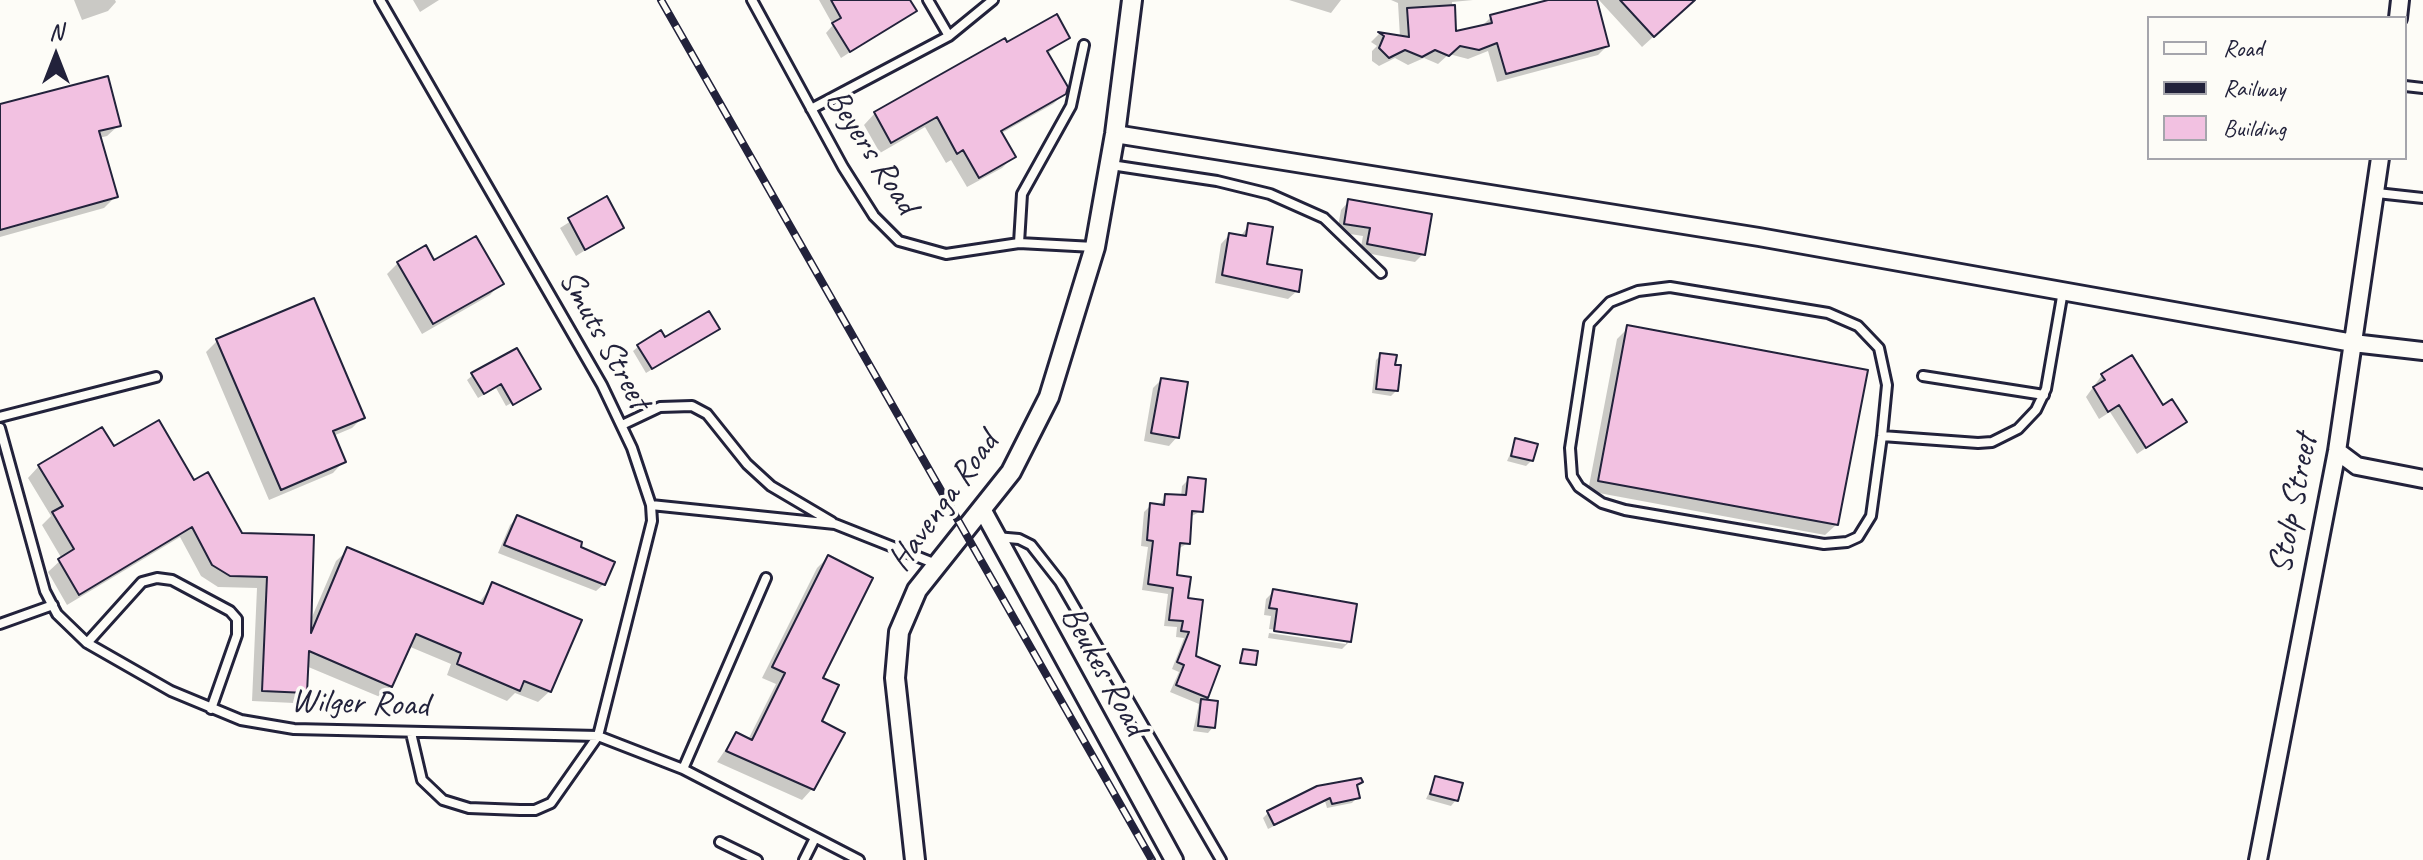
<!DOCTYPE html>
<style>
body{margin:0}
#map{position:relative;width:2423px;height:860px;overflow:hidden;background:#fdfcf7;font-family:Caveat,sans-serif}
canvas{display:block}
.legend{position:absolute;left:2147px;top:16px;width:260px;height:144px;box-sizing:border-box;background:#fdfcf7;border:2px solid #a5a5ac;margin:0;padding:10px 14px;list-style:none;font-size:24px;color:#22223b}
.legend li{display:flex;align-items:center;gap:16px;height:40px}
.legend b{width:40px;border:2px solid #a5a5ac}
.north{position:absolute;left:16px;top:16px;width:80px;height:80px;-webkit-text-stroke:6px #fdfcf7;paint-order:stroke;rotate:0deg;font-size:22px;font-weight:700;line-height:32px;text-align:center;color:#22223b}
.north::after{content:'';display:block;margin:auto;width:28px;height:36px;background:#22223b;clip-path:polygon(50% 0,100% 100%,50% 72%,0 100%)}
</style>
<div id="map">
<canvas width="2423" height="860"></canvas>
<ul class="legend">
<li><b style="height:10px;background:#fdfcf7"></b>Road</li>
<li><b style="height:10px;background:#22223b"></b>Railway</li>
<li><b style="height:22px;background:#f2c1e1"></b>Building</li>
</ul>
<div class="north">N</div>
</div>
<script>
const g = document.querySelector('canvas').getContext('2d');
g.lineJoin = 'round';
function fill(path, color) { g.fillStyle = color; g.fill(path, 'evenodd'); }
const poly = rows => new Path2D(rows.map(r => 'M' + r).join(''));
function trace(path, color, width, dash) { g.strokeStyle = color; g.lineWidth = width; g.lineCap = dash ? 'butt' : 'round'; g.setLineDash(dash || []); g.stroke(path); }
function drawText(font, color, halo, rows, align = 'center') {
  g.font = font + ' Caveat,sans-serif'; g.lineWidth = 7; g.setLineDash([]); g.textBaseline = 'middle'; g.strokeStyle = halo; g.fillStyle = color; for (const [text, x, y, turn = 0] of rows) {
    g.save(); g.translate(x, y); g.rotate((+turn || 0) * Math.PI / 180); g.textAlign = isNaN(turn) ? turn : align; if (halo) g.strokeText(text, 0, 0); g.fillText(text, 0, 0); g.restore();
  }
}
fill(poly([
 [74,0,115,0,116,2,108,11,82,20],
 [413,0,439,0,420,12],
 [819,0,909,0,915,10,841,58,826,33,833,25],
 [1289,0,1341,0,1331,13],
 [1391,0,1473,0,1452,2,1455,33,1481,27,1491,17,1556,0,1595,0,1607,46,1598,55,1497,82,1488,51,1468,59,1449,54,1438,64,1424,58,1408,65,1395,58,1379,66,1372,61,1372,51,1377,46,1371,42,1379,34,1400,37,1398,3],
 [1599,0,1694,0,1642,47],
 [1067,38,1047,54,1065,93,1053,104,1000,134,1013,157,1002,168,967,187,951,160,946,163,925,127,880,153,864,125,875,113,1007,45],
 [0,106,119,125,107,136,99,138,115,197,104,208,0,237],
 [606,199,622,227,576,256,560,228],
 [1349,201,1423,254,1415,262,1360,252,1363,236,1337,232,1341,210],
 [1249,225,1265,265,1297,291,1288,299,1215,283,1221,244,1229,235,1240,237],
 [398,263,434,263,501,283,490,295,422,334,387,274],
 [1628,328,1837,524,1825,535,1588,491,1617,339],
 [718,329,646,373,633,351,639,346],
 [217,341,363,417,352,428,333,436,344,461,333,473,269,500,206,352],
 [1381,355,1397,390,1391,396,1372,393,1376,360],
 [473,375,535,390,506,406,496,388,478,398,467,380],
 [2102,375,2163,407,2184,422,2137,454,2110,412,2099,419,2086,397],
 [1161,380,1177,437,1169,446,1144,441,1153,388],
 [1516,441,1532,460,1526,466,1507,461],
 [113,449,193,482,241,535,309,624,336,561,348,550,478,604,493,584,550,691,538,702,515,693,507,701,447,675,451,664,408,646,391,686,380,697,306,666,305,692,294,703,252,701,257,588,218,587,201,576,180,537,67,605,48,572,62,559,42,525,51,516,28,478,39,466],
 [1189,479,1201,511,1190,517,1188,543,1178,549,1175,577,1186,600,1193,658,1206,697,1202,701,1213,727,1208,733,1193,731,1199,704,1170,692,1179,672,1172,669,1184,638,1176,637,1177,627,1164,626,1168,594,1142,590,1148,547,1141,546,1144,512,1151,505,1159,506,1166,496,1181,497,1182,486],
 [518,517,578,548,604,584,596,591,498,553,510,525],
 [828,557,812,789,802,800,717,762,736,734,748,740,776,684,762,678,817,568],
 [1273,592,1349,642,1342,649,1268,638,1269,633,1346,644,1346,640,1269,629,1271,616,1264,615,1266,599],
 [1436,778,1456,800,1451,806,1426,799],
 [1360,782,1355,787,1357,797,1352,803,1327,808,1325,801,1268,829,1263,818,1268,813]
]), '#0003');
const building = poly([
 [831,0,910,0,917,11,850,52,832,23,841,18,831,0],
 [1548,0,1597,0,1609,46,1506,74,1497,43,1479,50,1460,46,1449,56,1435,50,1422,57,1405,50,1389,58,1379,48,1384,36,1378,32,1409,37,1407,8,1455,5,1456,31,1492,23,1490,15,1548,0],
 [1620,0,1695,0,1654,37,1620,0],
 [1057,14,1070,38,1047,51,1068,87,1066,94,1001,131,1016,157,979,178,963,150,957,154,937,117,891,143,874,112,1005,38,1007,42,1057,14],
 [108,76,121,126,99,131,118,197,0,230,0,104,108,76],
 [607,196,624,228,585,250,568,218,607,196],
 [1348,199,1432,214,1425,255,1367,244,1370,228,1344,224,1348,199],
 [1248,223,1273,227,1267,264,1302,270,1299,292,1222,275,1229,233,1246,236,1248,223],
 [476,236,504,284,433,324,397,262,426,245,434,260,476,236],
 [314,298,365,418,333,431,346,462,281,490,216,339,314,298],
 [709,311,720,329,652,369,637,345,661,330,665,337,709,311],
 [1627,325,1868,370,1838,525,1598,481,1627,325],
 [517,348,541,389,513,405,501,384,484,394,471,373,517,348],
 [1380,353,1397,355,1395,365,1401,365,1398,391,1376,389,1380,353],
 [2132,355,2163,405,2172,399,2187,422,2146,448,2119,405,2108,412,2093,387,2105,380,2101,374,2132,355],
 [1161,378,1188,382,1179,438,1151,433,1161,378],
 [159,420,194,480,208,472,242,533,314,535,311,633,347,547,483,604,492,582,582,620,551,692,524,681,520,691,457,664,461,653,416,634,392,687,309,651,307,693,262,691,267,577,230,576,212,565,192,527,79,595,58,559,74,549,52,512,63,506,38,465,102,427,114,446,159,420],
 [1515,438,1538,444,1533,461,1511,456,1515,438],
 [1188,477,1206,479,1203,512,1192,511,1190,544,1180,543,1177,575,1191,577,1188,598,1203,600,1196,656,1220,666,1208,698,1176,685,1184,665,1177,662,1189,632,1181,631,1183,621,1169,620,1173,588,1148,584,1153,541,1147,540,1150,503,1164,505,1165,494,1186,495,1188,477],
 [517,515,582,542,581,547,615,562,605,585,504,545,517,515],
 [828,555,873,578,823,678,839,685,822,721,845,733,814,790,726,751,736,732,752,740,785,673,772,667,828,555],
 [1273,589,1357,604,1351,642,1274,631,1277,609,1269,608,1273,589],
 [1243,649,1258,651,1256,665,1240,663,1243,649],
 [1201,699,1218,701,1215,728,1198,726,1201,699],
 [1435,776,1463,783,1458,801,1430,794,1435,776],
 [1361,778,1363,782,1357,785,1360,798,1332,804,1330,798,1274,825,1267,811,1317,786,1361,778]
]);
fill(building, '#f2c1e1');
trace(building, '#22223b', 2);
const service = poly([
 [380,0,602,385,632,448,651,505,652,521,598,736,551,803,535,810,520,810,469,808,443,800,422,780,411,733],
 [752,0,843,167,874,216,899,241,946,254,1019,243,1094,247],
 [928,0,949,36],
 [2405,86,2423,88],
 [811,109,949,36,993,0],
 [1111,165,1217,181,1270,194,1324,218,1381,273],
 [2377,193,2423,198],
 [1019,243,1022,194,1071,106,1084,45],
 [1670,287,1828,313,1858,326,1879,348,1887,385,1882,436,1871,516,1858,537,1847,542,1824,544,1625,510,1602,503,1579,487,1572,476,1570,448,1589,324,1610,302,1638,291,1670,287],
 [1923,376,2044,395],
 [0,417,156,377],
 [622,425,660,407,692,406,707,414,747,464,771,486,832,522],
 [0,428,45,591,57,614,87,643,171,691,241,720,294,729,598,736,683,769,859,860],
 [1882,436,1978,443,1992,442,2018,429,2036,410,2046,389,2063,291],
 [651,505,835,524,936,564],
 [996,537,1019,539,1031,545,1060,582,1221,860],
 [0,624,53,605],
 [87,643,142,582,157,578,172,580,230,611,237,619,237,635,211,709],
 [683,769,766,578],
 [720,842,757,860],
 [804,860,815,838]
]);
const minor = poly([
 [2398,18,2400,0],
 [1115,134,1759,237,2353,343,2423,351],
 [2337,451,2357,466,2423,479],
 [982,509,1174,860],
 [2258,860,2337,451,2380,158]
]);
const tertiary = poly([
 [915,860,895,678,899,632,917,590,1011,472,1049,397,1095,247,1115,134,1132,0]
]);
trace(service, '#22223b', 14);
trace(minor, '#22223b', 22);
trace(tertiary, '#22223b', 24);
trace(service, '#fdfcf7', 8);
trace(minor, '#fdfcf7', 16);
trace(tertiary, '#fdfcf7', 18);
const rail = poly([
 [661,0,1152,860]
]);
trace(rail, '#22223b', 8);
trace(rail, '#fdfcf7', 5, [15]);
drawText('34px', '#22223b', '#fdfcf7', [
 ["Beyers Road",871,152,57],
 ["Smuts Street",604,340,61],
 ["Havenga Road",944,502,-54],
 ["Stolp Street",2294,504,-79],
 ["Beukes Road",1103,671,61],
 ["Wilger Road",360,704,2]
]);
</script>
